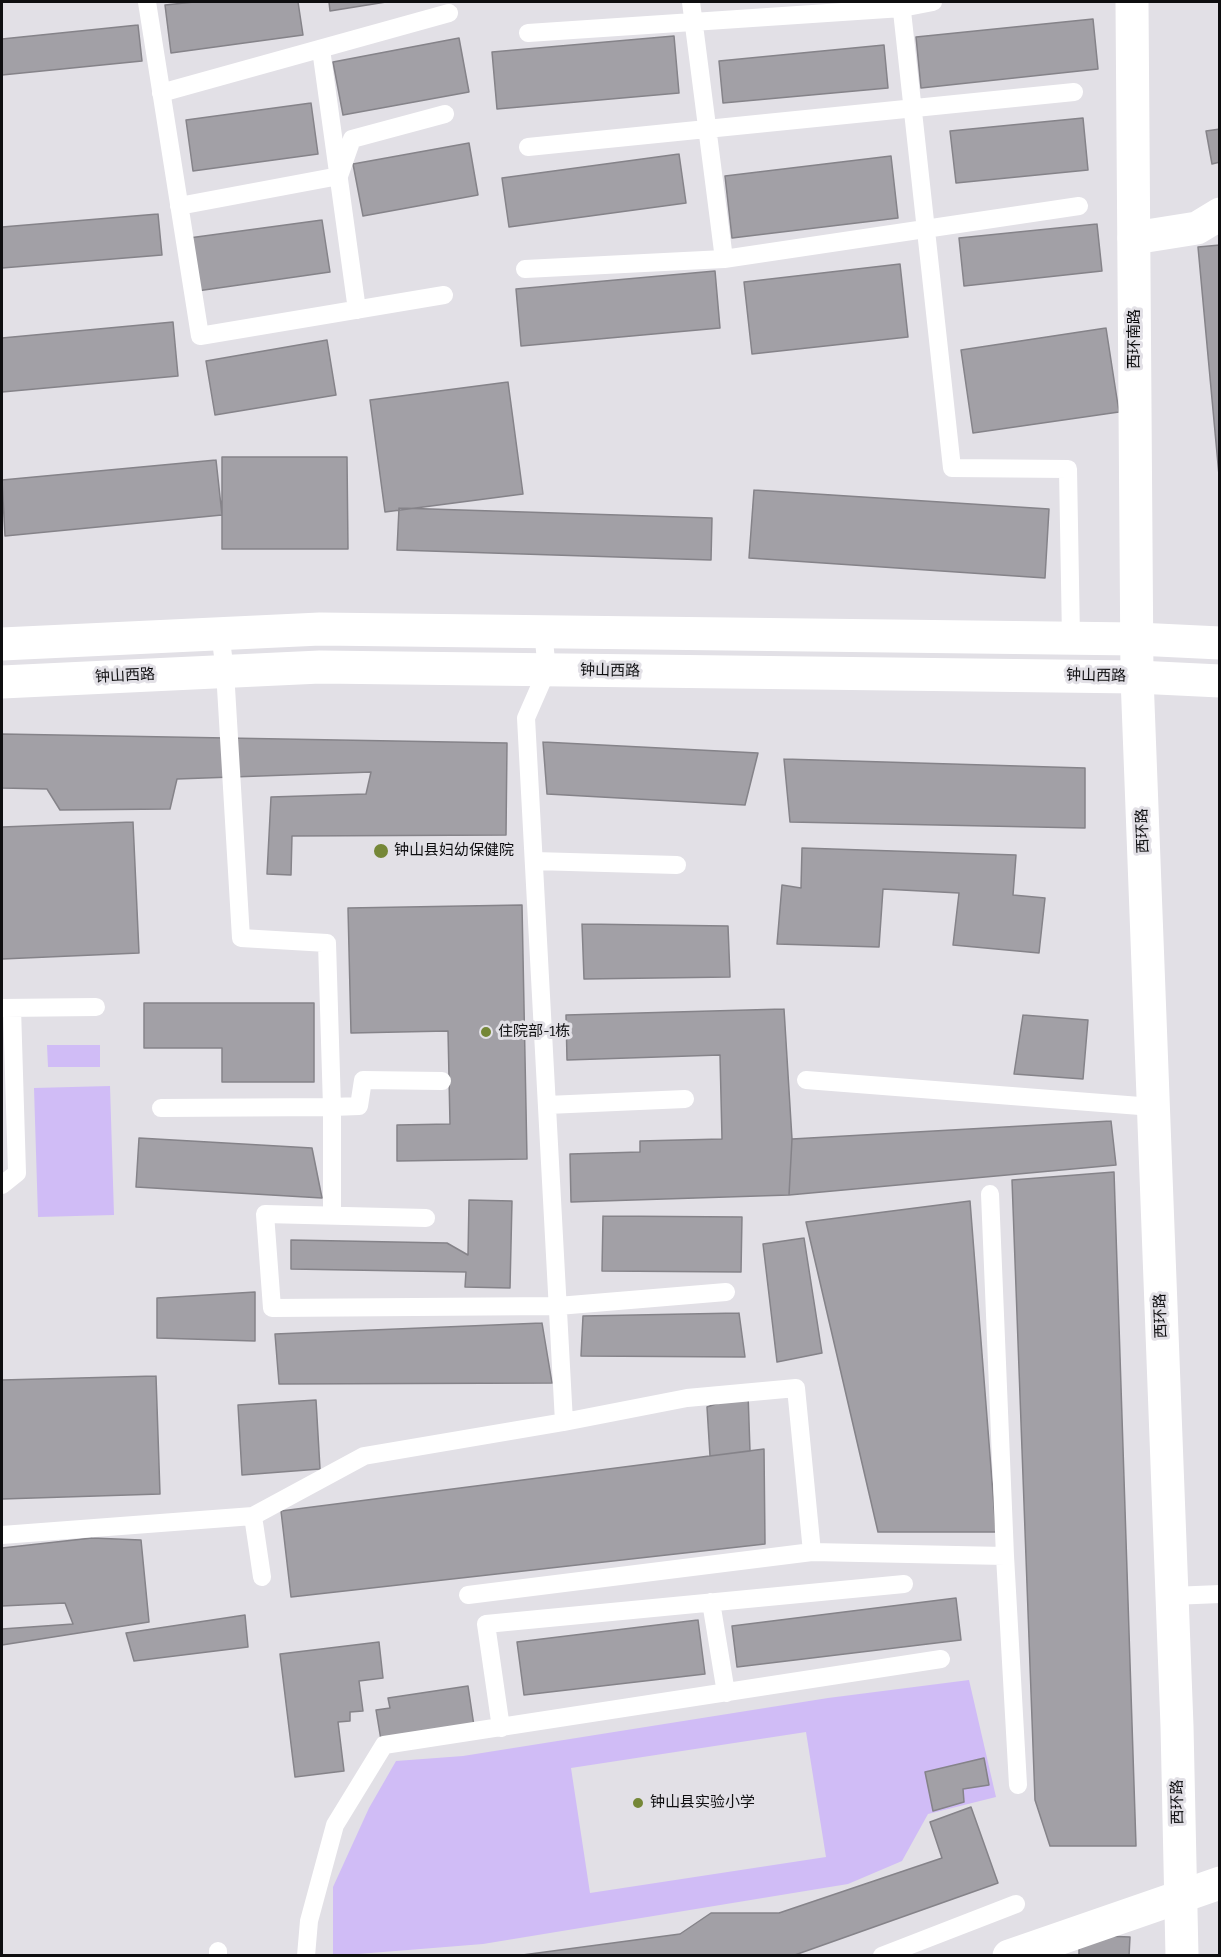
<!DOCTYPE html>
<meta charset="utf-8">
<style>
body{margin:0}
#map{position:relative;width:1221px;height:1957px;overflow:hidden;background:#e2e0e6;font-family:Bitter,serif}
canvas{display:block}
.frame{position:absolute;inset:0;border:3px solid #0e0e10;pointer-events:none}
</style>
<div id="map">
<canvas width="1221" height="1957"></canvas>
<div class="frame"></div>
</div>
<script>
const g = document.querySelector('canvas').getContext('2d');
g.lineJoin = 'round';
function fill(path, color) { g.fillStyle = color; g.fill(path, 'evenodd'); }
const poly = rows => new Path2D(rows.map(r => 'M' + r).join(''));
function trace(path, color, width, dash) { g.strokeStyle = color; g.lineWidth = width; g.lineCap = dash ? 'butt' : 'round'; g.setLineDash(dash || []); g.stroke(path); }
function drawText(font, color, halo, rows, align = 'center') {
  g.font = font + ' Bitter,"Noto Sans SC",serif'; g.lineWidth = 6; g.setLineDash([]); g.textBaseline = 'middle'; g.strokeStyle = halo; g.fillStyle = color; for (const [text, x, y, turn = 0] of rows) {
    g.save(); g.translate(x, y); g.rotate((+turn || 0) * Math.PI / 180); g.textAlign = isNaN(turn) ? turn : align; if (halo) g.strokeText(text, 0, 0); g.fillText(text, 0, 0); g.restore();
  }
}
fill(poly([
 [47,1045,100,1045,100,1067,48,1067],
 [110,1086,114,1215,38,1217,34,1088],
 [969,1680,996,1797,928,1814,902,1861,848,1884,483,1944,333,1956,333,1887,369,1808,396,1761,463,1756,828,1698],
 [806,1732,826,1857,590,1893,571,1768]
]), '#d0bcf6');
const building = poly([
 [194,2,298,2,303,35,171,53,165,5,194,2],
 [329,2,386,2,330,11,329,2],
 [1093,19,1098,69,921,88,916,37,1093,19],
 [138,25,142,61,2,75,2,39,138,25],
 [674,36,679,93,497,109,492,52,674,36],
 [459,38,469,92,343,115,333,62,459,38],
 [884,45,888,88,723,103,719,61,884,45],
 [311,103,318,154,193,171,186,120,311,103],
 [1083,118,1088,170,956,183,950,131,1083,118],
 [1220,129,1220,162,1212,164,1206,131,1220,129],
 [469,143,478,195,363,216,353,164,469,143],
 [679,154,686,203,509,227,502,178,679,154],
 [891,156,898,218,732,238,725,176,891,156],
 [158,214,162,255,2,268,2,227,158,214],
 [322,220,330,272,197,291,189,238,322,220],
 [1097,224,1102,271,964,286,959,238,1097,224],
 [1220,245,1220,486,1198,247,1220,245],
 [900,264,908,337,752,354,744,282,900,264],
 [715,271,720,328,521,346,516,289,715,271],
 [173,322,178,376,2,392,2,338,173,322],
 [1106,328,1119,412,973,433,961,350,1106,328],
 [327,340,336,395,215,415,206,361,327,340],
 [508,382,523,494,385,512,370,400,508,382],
 [222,457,347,457,348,549,222,549,222,457],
 [216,460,222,515,5,536,2,480,216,460],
 [754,490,1049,509,1045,578,749,558,754,490],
 [399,508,712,518,711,560,397,550,399,508],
 [2,734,507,743,506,835,292,836,291,875,267,874,271,797,366,794,371,772,177,779,170,809,60,810,47,789,2,788,2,734],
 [543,742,758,753,745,805,547,794,543,742],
 [784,759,1085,768,1085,828,790,822,784,759],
 [133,822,139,953,2,959,2,827,133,822],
 [802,848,1016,855,1013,895,1045,898,1039,953,953,945,959,893,883,889,879,947,777,944,782,885,801,888,802,848],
 [522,905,527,1159,397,1161,397,1125,450,1124,448,1031,351,1033,348,908,522,905],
 [582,924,728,926,730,977,584,979,582,924],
 [144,1003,314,1003,314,1082,222,1082,222,1048,144,1048,144,1003],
 [784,1009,792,1139,789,1195,571,1202,570,1154,640,1152,640,1141,722,1139,720,1055,567,1060,566,1015,784,1009],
 [1023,1015,1088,1020,1083,1079,1014,1074,1023,1015],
 [1111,1121,1116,1165,789,1195,792,1139,1111,1121],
 [139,1138,312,1148,322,1198,136,1187,139,1138],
 [1114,1172,1136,1846,1050,1846,1035,1800,1012,1180,1114,1172],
 [469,1200,512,1201,510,1288,465,1287,466,1272,291,1269,291,1240,447,1243,468,1255,469,1200],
 [970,1201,996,1532,878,1532,806,1222,970,1201],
 [603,1216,742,1217,741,1272,602,1271,603,1216],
 [804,1238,822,1353,777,1362,763,1244,804,1238],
 [255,1292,255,1341,157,1338,157,1298,255,1292],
 [739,1313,745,1357,581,1356,583,1316,739,1313],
 [542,1323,552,1383,279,1384,275,1334,542,1323],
 [156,1376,160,1494,2,1499,2,1380,156,1376],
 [748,1393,750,1451,710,1456,707,1407,748,1393],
 [316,1400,320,1469,242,1475,238,1405,316,1400],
 [764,1449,765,1544,291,1597,281,1511,764,1449],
 [92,1538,141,1540,149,1622,2,1645,2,1629,73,1624,65,1603,2,1606,2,1548,92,1538],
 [956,1598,961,1640,737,1667,732,1626,956,1598],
 [245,1615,248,1647,134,1661,126,1633,245,1615],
 [698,1620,705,1674,524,1695,517,1642,698,1620],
 [379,1642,383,1678,359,1681,363,1711,350,1712,350,1721,338,1722,344,1771,295,1777,280,1654,379,1642],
 [468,1686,474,1726,381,1740,376,1710,390,1708,388,1698,468,1686],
 [984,1758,989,1785,963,1789,964,1802,933,1811,925,1772,984,1758],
 [971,1807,998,1883,792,1956,515,1956,680,1934,711,1913,779,1913,942,1858,930,1822,971,1807],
 [1079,1935,1130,1937,1129,1956,1079,1956,1079,1935]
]);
fill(building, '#a2a0a6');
trace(building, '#858389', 1.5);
trace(poly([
 [147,2,200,336,444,295],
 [691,2,724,259],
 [901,2,952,468,1068,469,1071,638],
 [528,33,902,8,933,2],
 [321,49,357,310],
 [161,93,449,13],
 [528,147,1074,92],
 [179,206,339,176,352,139,445,114],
 [525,269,724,259,1079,206],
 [220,633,225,671,241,938,327,943,332,1107,359,1106,363,1080,442,1081],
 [534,861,677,865],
 [2,1008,96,1007],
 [806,1080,1153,1107],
 [547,1105,685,1099],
 [161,1108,332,1107,332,1215],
 [2,1185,17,1173,12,1008],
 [426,1218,265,1214,272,1308,558,1306,726,1292],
 [564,1422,687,1398,796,1388,812,1552,1005,1556,990,1194],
 [2,1535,253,1516],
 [1005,1556,1018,1785],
 [262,1577,253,1516,364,1456,564,1422,526,718,547,670,543,631],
 [468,1595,812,1552],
 [1172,1596,1220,1594],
 [711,1602,726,1693],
 [501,1728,486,1624,904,1584],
 [218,1956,218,1951],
 [306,1956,309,1921,335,1825,384,1745,941,1659],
 [882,1956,1016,1904]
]), '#fff', 18);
trace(poly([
 [1134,238,1197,228,1220,214],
 [1009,1956,1220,1883]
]), '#fff', 33);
trace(poly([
 [1132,2,1137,677,1177,1726,1182,1956]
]), '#fff', 33);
trace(poly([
 [2,644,320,629,1137,639,1220,643],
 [2,682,320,667,1137,677,1220,681]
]), '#fff', 33);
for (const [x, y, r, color] of [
 [381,851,8,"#758737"],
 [486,1032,6,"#758737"],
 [638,1803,6,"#758737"]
]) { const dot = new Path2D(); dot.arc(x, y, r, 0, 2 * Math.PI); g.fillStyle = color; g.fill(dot); trace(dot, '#e2e0e6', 2); }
drawText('15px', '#0e0e10', '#e2e0e6', [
 ["西环南路",1135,339,-90],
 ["钟山西路",610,671,1],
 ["钟山西路",125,676,-3],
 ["钟山西路",1096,676,1],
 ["西环路",1143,831,-92],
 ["西环路",1161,1316,-92],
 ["西环路",1178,1802,-91]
]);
drawText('15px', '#0e0e10', '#e2e0e6', [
 ["钟山县妇幼保健院",394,851],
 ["住院部-1栋",498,1032],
 ["钟山县实验小学",650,1803]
], 'left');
</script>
